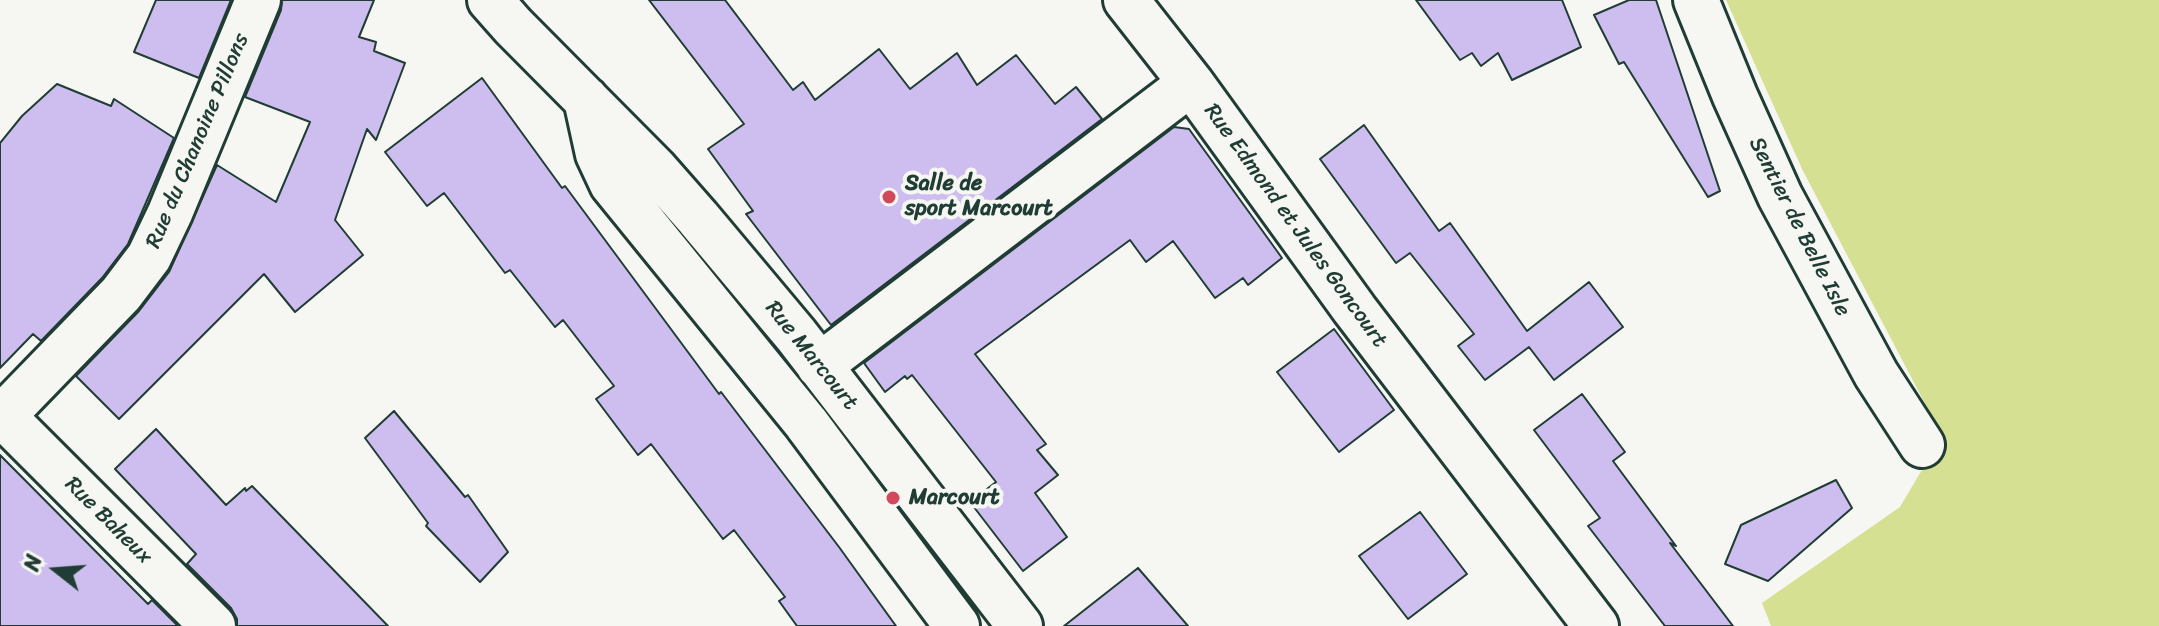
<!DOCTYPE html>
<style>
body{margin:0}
#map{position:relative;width:2159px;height:626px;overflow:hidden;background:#f6f6f2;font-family:Sriracha,sans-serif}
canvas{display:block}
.north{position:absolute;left:16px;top:530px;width:80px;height:80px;-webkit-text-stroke:6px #f6f6f2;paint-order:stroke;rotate:287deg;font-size:22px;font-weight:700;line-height:32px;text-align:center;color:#1f3d34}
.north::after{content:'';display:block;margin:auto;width:28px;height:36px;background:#1f3d34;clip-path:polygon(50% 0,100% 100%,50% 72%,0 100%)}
</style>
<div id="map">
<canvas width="2159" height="626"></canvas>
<div class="north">N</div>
</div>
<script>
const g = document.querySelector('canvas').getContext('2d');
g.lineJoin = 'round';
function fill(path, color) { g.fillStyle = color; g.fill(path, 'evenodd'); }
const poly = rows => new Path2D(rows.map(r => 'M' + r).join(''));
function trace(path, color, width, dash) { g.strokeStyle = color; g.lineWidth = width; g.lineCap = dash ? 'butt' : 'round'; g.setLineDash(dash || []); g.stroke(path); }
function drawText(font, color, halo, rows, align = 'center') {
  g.font = font + ' Sriracha,sans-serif'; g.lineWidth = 8; g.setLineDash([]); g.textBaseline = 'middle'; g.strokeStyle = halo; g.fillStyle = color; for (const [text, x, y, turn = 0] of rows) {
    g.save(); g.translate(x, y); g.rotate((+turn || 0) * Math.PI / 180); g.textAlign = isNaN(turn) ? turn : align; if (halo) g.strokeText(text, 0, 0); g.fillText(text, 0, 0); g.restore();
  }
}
fill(poly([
 [1726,0,2159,0,2159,626,1771,626,1762,603,1900,507,1942,436,1803,171]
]), '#d5e093');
const building = poly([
 [156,0,231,0,199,78,134,52,156,0],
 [282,0,374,0,359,37,376,42,374,51,405,63,376,140,367,129,335,220,363,255,295,312,264,274,119,419,76,376,139,311,169,272,217,165,276,202,310,122,245,97,281,10,282,0],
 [649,0,725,0,793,90,803,82,815,100,879,49,910,89,957,53,977,85,1016,55,1055,104,1076,87,1102,119,831,325,746,214,753,211,708,149,744,124,649,0],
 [1416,0,1562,0,1581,47,1512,80,1498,53,1481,66,1472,53,1460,60,1416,0],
 [1629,0,1656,0,1720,191,1708,197,1624,62,1619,64,1594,15,1629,0],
 [482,78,562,188,565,186,719,394,721,392,839,547,896,626,797,626,779,601,785,597,734,530,723,539,651,444,638,455,596,399,614,386,563,320,555,327,510,270,505,273,444,193,427,206,385,152,482,78],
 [57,84,111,106,114,99,174,138,128,244,102,278,41,341,33,334,0,368,0,143,22,116,57,84],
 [1364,125,1439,231,1450,223,1527,331,1589,282,1623,327,1554,380,1529,347,1485,380,1458,346,1474,334,1410,253,1396,263,1320,159,1364,125],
 [1174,127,1189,129,1282,258,1248,285,1243,278,1215,298,1173,241,1146,262,1130,240,975,354,1046,444,1037,450,1058,475,1035,493,1067,537,1023,571,970,502,996,482,912,375,907,379,905,376,885,392,864,363,1174,127],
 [1334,329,1394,410,1339,452,1277,372,1334,329],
 [1582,394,1625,452,1613,461,1676,546,1670,543,1733,626,1665,626,1588,526,1600,518,1534,430,1582,394],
 [394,411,465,497,468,495,508,552,480,582,426,526,428,523,365,438,394,411],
 [156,429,226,505,245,488,246,491,252,486,388,626,237,626,237,619,231,608,187,564,196,554,115,469,156,429],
 [0,455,148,604,152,600,178,626,0,626,0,455],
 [1836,480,1852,508,1768,581,1725,564,1741,525,1836,480],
 [1420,512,1467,574,1408,619,1359,556,1420,512],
 [1138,568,1188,626,1064,626,1138,568]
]);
fill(building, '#cebeef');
trace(building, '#1f3d34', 2);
const minor = poly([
 [490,0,513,26,655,169,698,218,796,335,1020,626],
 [1126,0,1191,83],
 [1696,0,1735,96,1780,196,1876,374,1922,445],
 [586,99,598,154,612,184,806,423,957,626],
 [819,366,1191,83,1355,310,1596,626],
 [3,416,213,626],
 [0,419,121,294,149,257,170,213,258,0]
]);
trace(minor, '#1f3d34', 50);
trace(minor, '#f6f6f2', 44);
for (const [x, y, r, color] of [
 [889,197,8,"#d1495b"],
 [893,498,8,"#d1495b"]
]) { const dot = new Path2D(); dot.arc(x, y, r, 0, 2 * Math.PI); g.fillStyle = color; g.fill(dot); trace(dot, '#f6f6f2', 3); }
drawText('22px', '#1f3d34', '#f6f6f2', [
 ["Rue du Chanoine Pillons",198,141,-67],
 ["Rue Edmond et Jules Goncourt",1295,226,54],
 ["Sentier de Belle Isle",1799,227,63],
 ["Rue Marcourt",811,356,51],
 ["Rue Baheux",108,521,45]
]);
drawText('bold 22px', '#1f3d34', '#f6f6f2', [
 ["Salle de",905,184],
 ["sport Marcourt",905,209],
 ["Marcourt",909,498]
], 'left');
</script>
